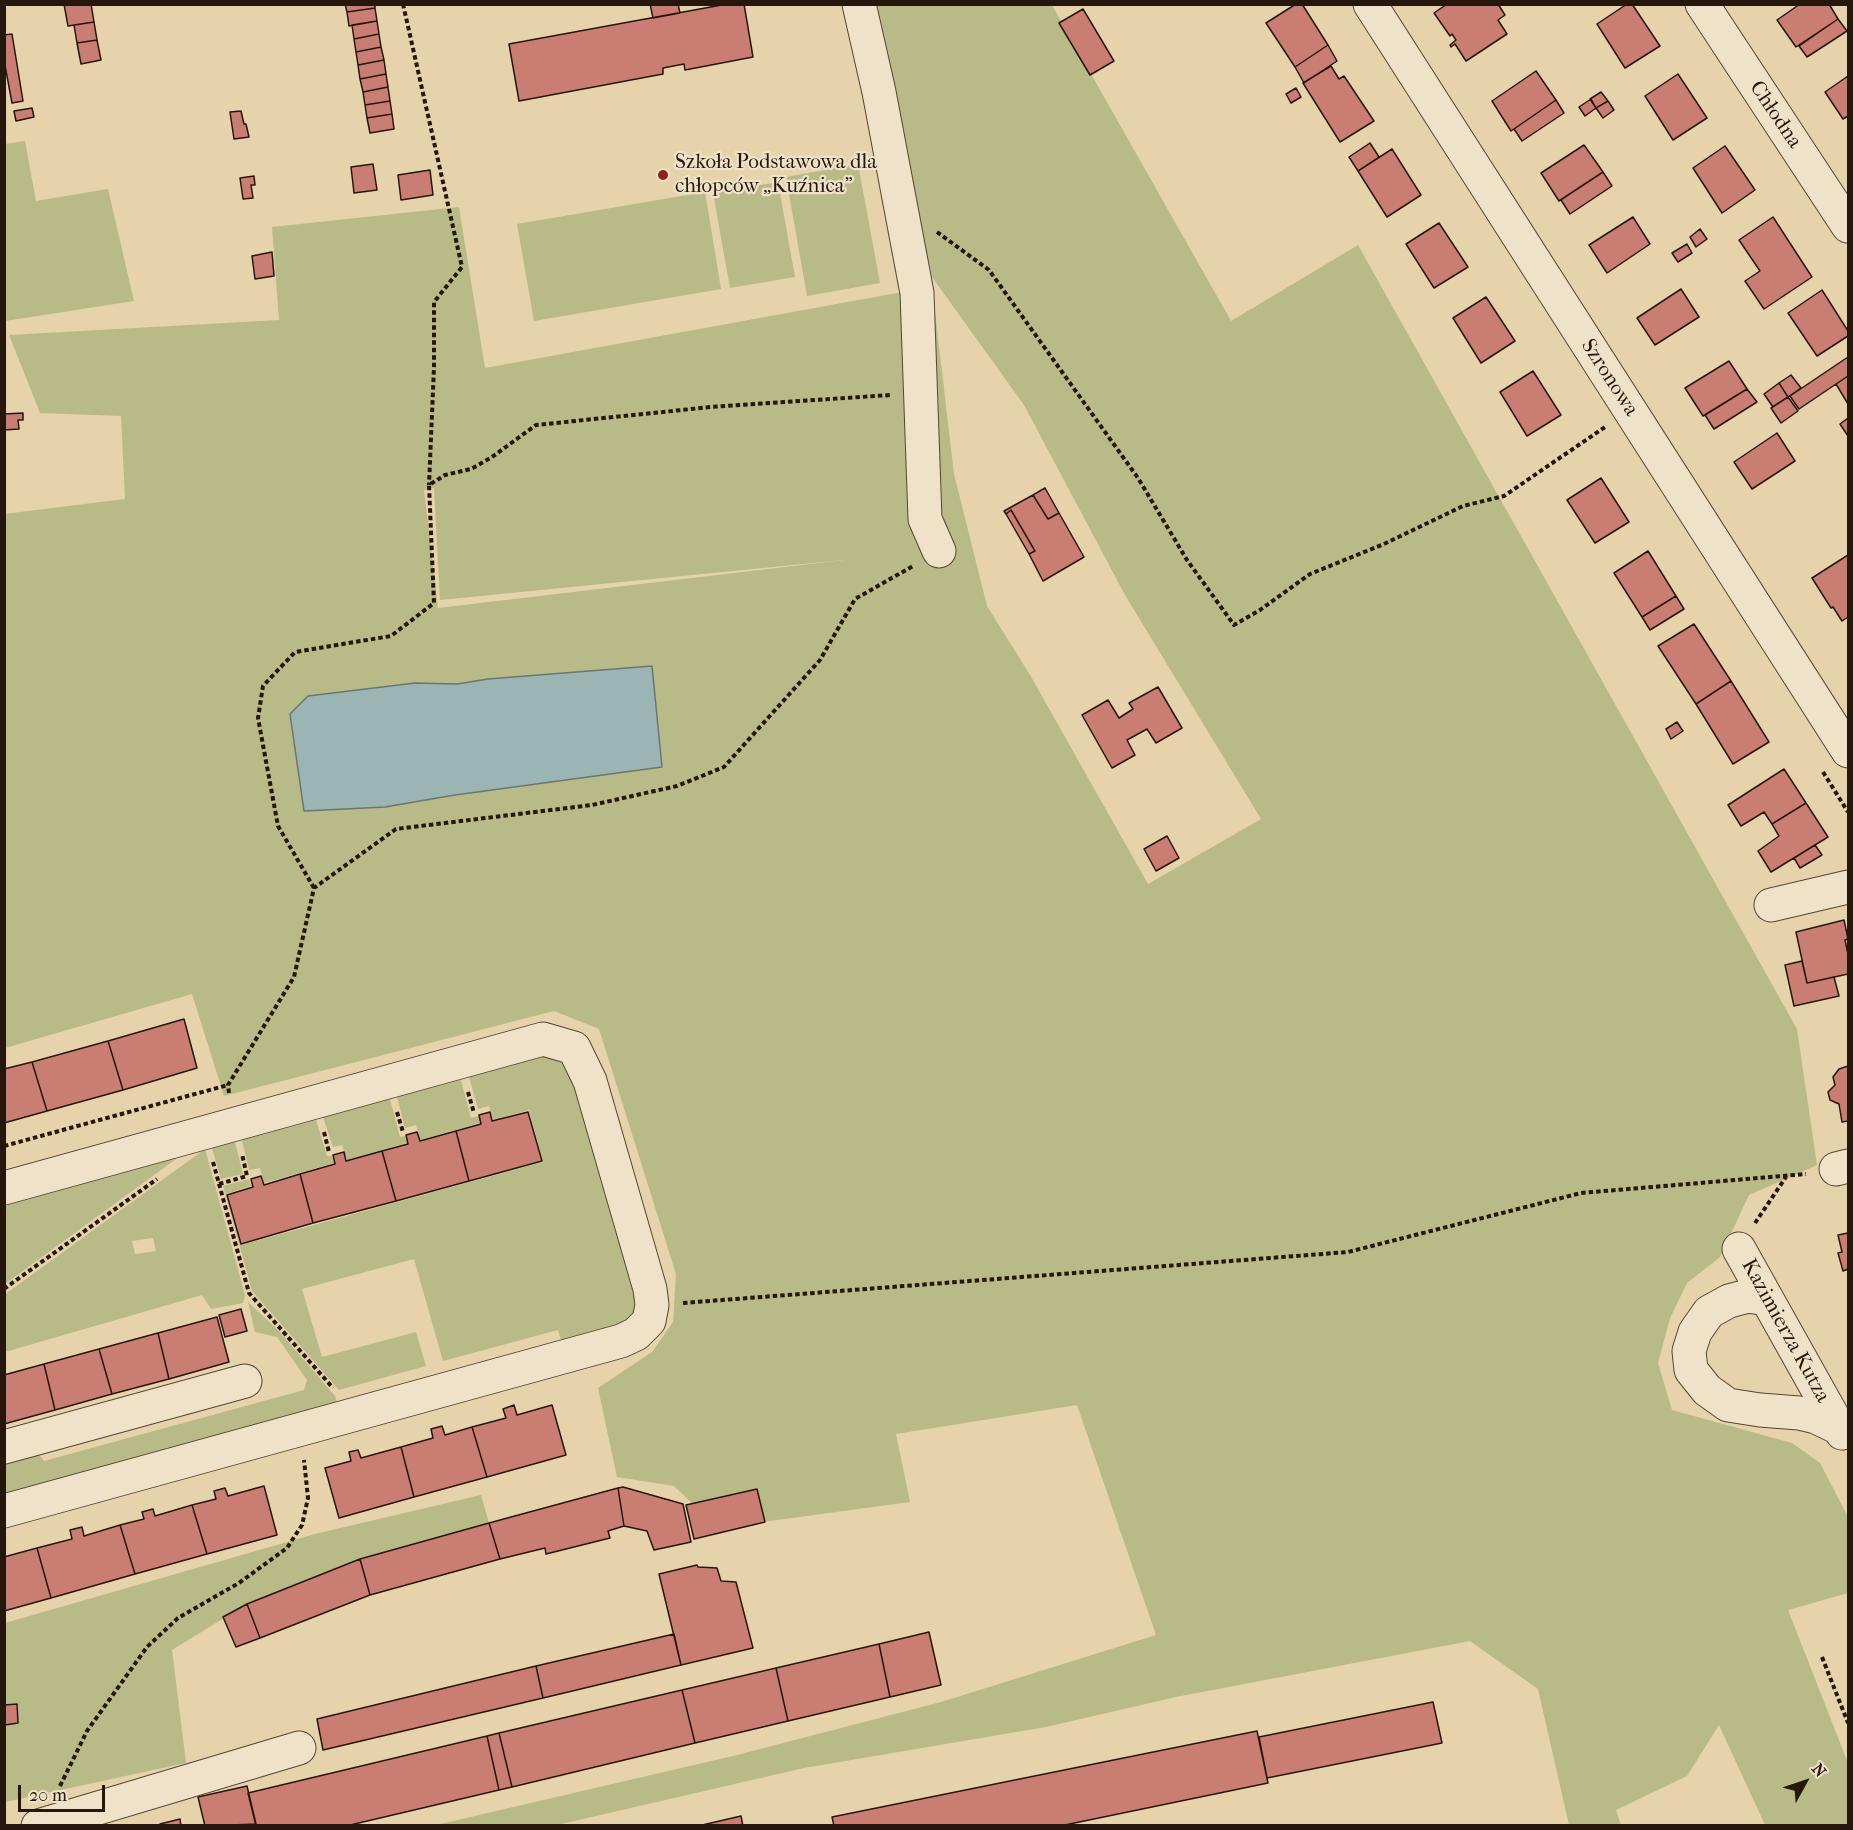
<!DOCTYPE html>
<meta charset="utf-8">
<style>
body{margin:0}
#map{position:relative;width:1853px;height:1830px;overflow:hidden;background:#e6d2ab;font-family:"IM FELL French Canon",serif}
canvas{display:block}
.frame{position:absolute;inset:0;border:6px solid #27160b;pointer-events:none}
.north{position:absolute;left:1775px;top:1752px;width:60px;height:60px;-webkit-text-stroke:4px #efe2c8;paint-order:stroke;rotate:50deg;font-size:16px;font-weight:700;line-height:24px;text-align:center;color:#27160b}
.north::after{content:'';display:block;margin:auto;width:21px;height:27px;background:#27160b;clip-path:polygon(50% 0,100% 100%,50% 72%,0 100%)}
.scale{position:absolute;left:18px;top:1785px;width:87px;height:27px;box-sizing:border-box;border:3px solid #27160b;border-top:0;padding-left:8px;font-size:18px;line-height:21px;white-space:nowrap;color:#27160b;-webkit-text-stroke:4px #efe2c8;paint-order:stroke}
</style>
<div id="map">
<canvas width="1853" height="1830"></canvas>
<div class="frame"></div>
<div class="north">N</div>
<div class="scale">20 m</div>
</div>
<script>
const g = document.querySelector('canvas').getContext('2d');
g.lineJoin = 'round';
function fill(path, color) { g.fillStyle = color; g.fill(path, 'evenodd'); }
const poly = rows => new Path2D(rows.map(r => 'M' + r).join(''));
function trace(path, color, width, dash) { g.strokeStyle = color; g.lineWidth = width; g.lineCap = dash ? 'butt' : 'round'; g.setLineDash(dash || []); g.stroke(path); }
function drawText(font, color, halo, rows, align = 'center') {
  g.font = font + ' "IM FELL French Canon",serif'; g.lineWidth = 4.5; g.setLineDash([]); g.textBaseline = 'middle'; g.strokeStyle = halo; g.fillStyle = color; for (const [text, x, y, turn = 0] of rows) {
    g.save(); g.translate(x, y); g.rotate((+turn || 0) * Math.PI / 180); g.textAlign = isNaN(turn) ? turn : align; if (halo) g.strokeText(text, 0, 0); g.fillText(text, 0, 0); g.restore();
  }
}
fill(poly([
 [872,5,1052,5,1231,321,1358,245,1797,1029,1817,1165,1749,1195,1720,1257,1687,1283,1670,1318,1658,1363,1672,1410,1792,1443,1820,1463,1848,1517,1848,1593,1788,1610,1848,1763,1848,1825,1765,1825,1719,1725,1687,1776,1616,1810,1621,1825,1569,1825,1538,1689,1470,1641,1176,1697,1046,1727,804,1768,557,1825,436,1825,737,1755,941,1702,1156,1635,1077,1405,896,1434,910,1502,718,1528,674,1486,617,1477,598,1388,652,1352,673,1322,676,1274,599,1029,554,1011,224,1096,192,994,5,1048,4,514,125,499,121,416,40,413,9,335,279,320,272,227,459,207,485,368,897,293,933,295,954,474,987,606,1030,675,1148,884,1261,819,1125,595,1024,405,932,277],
 [434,488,440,600,844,560,438,608,424,490],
 [652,666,662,767,455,795,385,807,304,811,290,714,308,696,415,683,457,684,488,679],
 [25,141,36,201,108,189,134,301,5,321,5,144],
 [858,164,880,283,807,296,786,177],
 [778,182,795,277,730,288,713,193],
 [705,192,721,289,534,321,517,224],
 [564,1051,642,1289,638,1320,563,1347,558,1330,443,1361,414,1259,302,1289,322,1357,416,1332,426,1366,339,1390,252,1291,223,1186,249,1179,251,1186,226,1194,241,1245,543,1162,529,1110,493,1120,489,1106,478,1109,469,1077,514,1065,512,1056],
 [461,1080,471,1118,479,1116,480,1123,420,1140,416,1125,405,1128,397,1097],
 [390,1099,400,1137,405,1136,407,1143,347,1160,342,1145,333,1147,323,1117],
 [316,1120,327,1156,332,1156,334,1163,264,1183,260,1168,249,1170,242,1140],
 [235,1142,243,1174,221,1179,212,1148],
 [205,1149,245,1295,243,1303,211,1309,202,1295,5,1352,6,1337,4,1295],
 [153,1238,156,1251,135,1254,132,1241],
 [180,1156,5,1284,5,1199],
 [248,1302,279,1331,335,1396,338,1407,5,1502,5,1457,33,1447,44,1461,304,1390,307,1380,277,1337,255,1332],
 [481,1495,489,1523,360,1559,247,1604,172,1650,186,1763,5,1802,5,1623,315,1534]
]), '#b8bb87');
const water = poly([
 [652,666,662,767,455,795,385,807,304,811,290,714,308,696,415,683,457,684,488,679,652,666]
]);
fill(water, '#9ab5b3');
trace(water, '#6c7570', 1.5);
const building = poly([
 [64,4,91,4,94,22,68,26,64,4],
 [345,4,375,4,375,8,347,12,345,4],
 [650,4,678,4,680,13,653,18,650,4],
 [727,4,744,4,753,57,685,70,684,64,663,68,663,74,519,101,509,44,727,4],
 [1296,4,1302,4,1328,45,1295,67,1266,23,1296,4],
 [1447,4,1498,4,1505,15,1498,20,1507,34,1466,61,1455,44,1451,47,1450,45,1456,40,1452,34,1450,36,1434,13,1447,4],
 [1627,4,1632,4,1660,46,1625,68,1597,24,1627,4],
 [1800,4,1829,4,1838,19,1796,47,1777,20,1800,4],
 [375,8,377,21,349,26,347,12,375,8],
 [1083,9,1114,61,1090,75,1059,23,1083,9],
 [1838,19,1847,31,1807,57,1799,46,1838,19],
 [377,21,379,34,354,39,352,25,377,21],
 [94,22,97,40,77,43,74,25,94,22],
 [12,34,23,101,12,103,4,60,4,35,12,34],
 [379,34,381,47,356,52,354,39,379,34],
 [97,40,101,60,81,64,77,43,97,40],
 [1328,45,1337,61,1304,83,1295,67,1328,45],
 [381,47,384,60,358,65,356,52,381,47],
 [384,60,386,74,360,79,358,65,384,60],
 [1331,66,1339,79,1344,76,1374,121,1340,142,1303,83,1331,66],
 [1536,71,1556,100,1511,131,1492,101,1536,71],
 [386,74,388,87,363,92,360,79,386,74],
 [1678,74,1707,118,1673,140,1645,96,1678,74],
 [1848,76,1848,116,1843,119,1825,92,1848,76],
 [388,87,390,101,365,105,363,92,388,87],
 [1296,88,1301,97,1291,103,1286,94,1296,88],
 [1601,92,1608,101,1596,108,1590,99,1601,92],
 [1591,99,1596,108,1585,116,1579,107,1591,99],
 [1556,100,1564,113,1522,141,1514,129,1556,100],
 [390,101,392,114,367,118,365,105,390,101],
 [1608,101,1614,110,1603,118,1596,108,1608,101],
 [32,108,34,117,16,121,14,111,32,108],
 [241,111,244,124,246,124,249,137,234,139,230,112,241,111],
 [392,114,394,129,370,133,367,118,392,114],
 [1370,143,1379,157,1358,171,1349,157,1370,143],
 [1584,145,1603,172,1559,201,1541,173,1584,145],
 [1725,146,1755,190,1722,213,1693,168,1725,146],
 [1392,149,1421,195,1387,217,1358,171,1392,149],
 [373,164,377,190,354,193,351,167,373,164],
 [430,170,433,195,401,200,398,175,430,170],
 [1603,172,1612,186,1570,214,1561,200,1603,172],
 [254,176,255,185,251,185,253,198,243,199,240,178,254,176],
 [1633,217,1650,244,1607,273,1589,245,1633,217],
 [1773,217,1812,277,1764,309,1745,281,1760,271,1739,240,1773,217],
 [1439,223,1468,267,1434,288,1406,244,1439,223],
 [1700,229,1707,239,1696,247,1690,237,1700,229],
 [1687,244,1692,253,1678,262,1672,253,1687,244],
 [272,252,274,276,255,279,252,256,272,252],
 [1681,289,1699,317,1655,345,1637,318,1681,289],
 [1822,290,1848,331,1848,336,1817,356,1788,313,1822,290],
 [1486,297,1515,341,1481,363,1453,318,1486,297],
 [1848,357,1848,376,1799,409,1790,396,1848,357],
 [1729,361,1747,389,1703,416,1685,388,1729,361],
 [1533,371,1561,415,1527,436,1500,392,1533,371],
 [1791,375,1801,388,1788,397,1779,383,1791,375],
 [1848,376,1848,404,1836,384,1848,376],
 [1779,383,1788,397,1773,407,1764,394,1779,383],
 [1747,389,1757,402,1714,429,1705,415,1747,389],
 [1788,397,1798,411,1781,423,1771,408,1788,397],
 [23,413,23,420,18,420,19,429,4,430,4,414,23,413],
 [1848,418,1848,436,1840,424,1848,418],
 [1777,433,1795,461,1752,489,1734,462,1777,433],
 [1601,478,1629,522,1595,543,1567,500,1601,478],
 [1045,488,1059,513,1048,519,1033,495,1045,488],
 [1033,495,1048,519,1059,513,1084,557,1043,581,1029,554,1035,551,1011,510,1006,514,1004,511,1033,495],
 [1011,510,1035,551,1029,554,1006,514,1011,510],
 [1648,551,1676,596,1642,617,1614,573,1648,551],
 [1848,555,1848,617,1842,621,1833,607,1831,608,1812,578,1848,555],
 [1676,596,1684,609,1650,630,1642,617,1676,596],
 [1694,624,1731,681,1696,704,1658,646,1694,624],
 [1731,681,1769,742,1733,764,1696,704,1731,681],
 [1158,687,1182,728,1156,743,1147,729,1127,740,1135,755,1112,768,1082,715,1108,700,1119,718,1133,709,1129,703,1158,687],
 [1677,722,1683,731,1671,739,1666,729,1677,722],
 [1784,769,1806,803,1772,824,1764,812,1741,826,1728,805,1784,769],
 [1806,803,1828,837,1771,872,1758,851,1779,836,1772,824,1806,803],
 [1167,836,1179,858,1156,871,1144,849,1167,836],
 [1815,845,1822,855,1800,868,1794,858,1815,845],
 [1844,920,1848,939,1845,940,1848,954,1848,974,1807,983,1796,932,1844,920],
 [1802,961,1807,983,1834,977,1839,996,1794,1006,1785,965,1802,961],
 [184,1019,197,1068,123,1090,108,1041,184,1019],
 [108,1041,123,1090,47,1111,32,1062,108,1041],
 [32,1062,47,1111,4,1123,4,1069,32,1062],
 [1848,1066,1848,1121,1842,1122,1839,1104,1830,1100,1828,1092,1835,1085,1833,1077,1839,1069,1848,1066],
 [490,1112,492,1121,528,1112,542,1161,469,1181,456,1131,481,1124,479,1115,490,1112],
 [456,1131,469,1181,396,1201,382,1151,408,1144,406,1135,417,1132,420,1141,456,1131],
 [382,1151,396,1201,313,1223,300,1174,335,1164,333,1155,344,1152,346,1161,382,1151],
 [300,1174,313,1223,241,1244,227,1195,253,1187,251,1179,261,1176,264,1185,300,1174],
 [1848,1233,1848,1269,1843,1271,1838,1253,1842,1252,1838,1235,1848,1233],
 [241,1309,247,1331,225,1337,219,1315,241,1309],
 [217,1317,229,1362,169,1379,158,1333,217,1317],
 [158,1333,169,1379,112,1394,99,1349,158,1333],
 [99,1349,112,1394,55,1410,44,1364,99,1349],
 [44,1364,55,1410,4,1424,4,1375,44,1364],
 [514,1405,517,1415,552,1405,566,1455,487,1477,472,1427,506,1418,503,1409,514,1405],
 [442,1426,445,1435,472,1427,487,1477,414,1497,401,1447,433,1438,431,1429,442,1426],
 [401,1447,414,1497,339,1518,325,1468,351,1461,349,1452,358,1450,361,1458,401,1447],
 [264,1486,277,1535,207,1554,192,1505,216,1499,214,1491,225,1488,228,1496,264,1486],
 [623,1487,683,1504,691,1542,654,1550,647,1531,624,1526,618,1488,623,1487],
 [618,1488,624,1526,608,1531,610,1538,546,1554,545,1548,500,1559,489,1523,618,1488],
 [757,1489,765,1522,694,1539,686,1505,757,1489],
 [192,1505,207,1554,135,1574,120,1525,144,1519,142,1512,153,1509,155,1516,192,1505],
 [489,1523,500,1559,370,1595,360,1559,489,1523],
 [120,1525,135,1574,51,1598,37,1548,72,1539,70,1530,82,1527,84,1536,120,1525],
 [37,1548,51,1598,4,1611,4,1557,37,1548],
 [360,1559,370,1595,260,1638,247,1604,360,1559],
 [697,1565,698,1567,717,1568,721,1581,736,1582,753,1648,681,1665,659,1574,697,1565],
 [247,1604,260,1638,236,1647,223,1617,247,1604],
 [929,1632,941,1685,890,1697,879,1644,929,1632],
 [674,1634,681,1665,543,1698,536,1666,674,1634],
 [879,1644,890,1697,788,1721,776,1668,879,1644],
 [536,1666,543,1698,323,1750,317,1719,536,1666],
 [776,1668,788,1721,695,1743,682,1690,776,1668],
 [682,1690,695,1743,512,1787,499,1733,682,1690],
 [1433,1702,1442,1743,1267,1778,1259,1737,1433,1702],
 [17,1704,18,1723,5,1725,4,1705,17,1704],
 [1257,1731,1268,1783,1060,1826,834,1826,832,1817,1257,1731],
 [499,1733,512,1787,499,1790,487,1736,499,1733],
 [487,1736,499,1790,346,1826,256,1826,248,1793,487,1736],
 [247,1786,256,1824,205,1826,198,1797,247,1786],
 [741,1816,743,1826,698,1826,741,1816],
 [180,1819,181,1826,161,1826,160,1824,180,1819]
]);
fill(building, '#ca7e73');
trace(building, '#27160b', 1.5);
const minor = poly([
 [859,4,879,92,917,293,925,519,939,551],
 [1370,4,1848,751],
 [1702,4,1848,226],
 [1771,905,1848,887],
 [1836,1169,1848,1166],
 [4,1188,543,1039,574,1048,590,1081,650,1289,652,1305,649,1321,636,1334,621,1341,4,1511],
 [1739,1249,1842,1433],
 [1767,1299,1748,1296,1729,1301,1709,1312,1695,1332,1689,1351,1691,1370,1707,1390,1728,1405,1760,1410,1799,1413,1816,1417,1839,1428],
 [4,1447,245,1381],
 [38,1826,299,1748]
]);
trace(minor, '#574533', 35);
trace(poly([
 [403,4,462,267,434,302,434,367,429,485],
 [937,232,989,270,1138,478,1187,560,1234,625,1260,610,1310,574,1384,544,1463,506,1504,496,1605,427],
 [1823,772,1848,812],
 [314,888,278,826,258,718,263,686,295,652,391,636,434,603,429,485,445,475,471,469,492,457,536,425,711,407,891,395],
 [468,1092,474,1113],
 [229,1093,228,1085,294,977,314,888,396,829,592,805,677,786,724,767,820,660,855,599,913,566],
 [397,1112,403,1132],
 [324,1132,329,1152],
 [4,1146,228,1085],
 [213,1162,249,1293,333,1388],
 [219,1184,247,1176,242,1154],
 [1755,1223,1786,1177],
 [4,1289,157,1179],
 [683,1303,1348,1252,1581,1193,1806,1174],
 [1822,1657,1848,1723],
 [60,1786,87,1731,147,1647,178,1618,239,1583,287,1548,302,1525,308,1498,304,1460]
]), '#27160b', 4, [4.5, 3]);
trace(minor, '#efe2c8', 33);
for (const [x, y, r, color] of [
 [663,175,6,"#8f2418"]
]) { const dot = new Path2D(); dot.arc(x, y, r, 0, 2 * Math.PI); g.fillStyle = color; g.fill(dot); trace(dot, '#efe2c8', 2); }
drawText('21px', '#27160b', '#efe2c8', [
 ["Chłodna",1775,115,56],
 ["Szronowa",1609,378,57],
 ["Kazimierza Kutza",1785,1331,61]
]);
drawText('21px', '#27160b', '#efe2c8', [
 ["Szkoła Podstawowa dla",675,163],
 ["chłopców „Kuźnica”",675,187]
], 'left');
</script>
